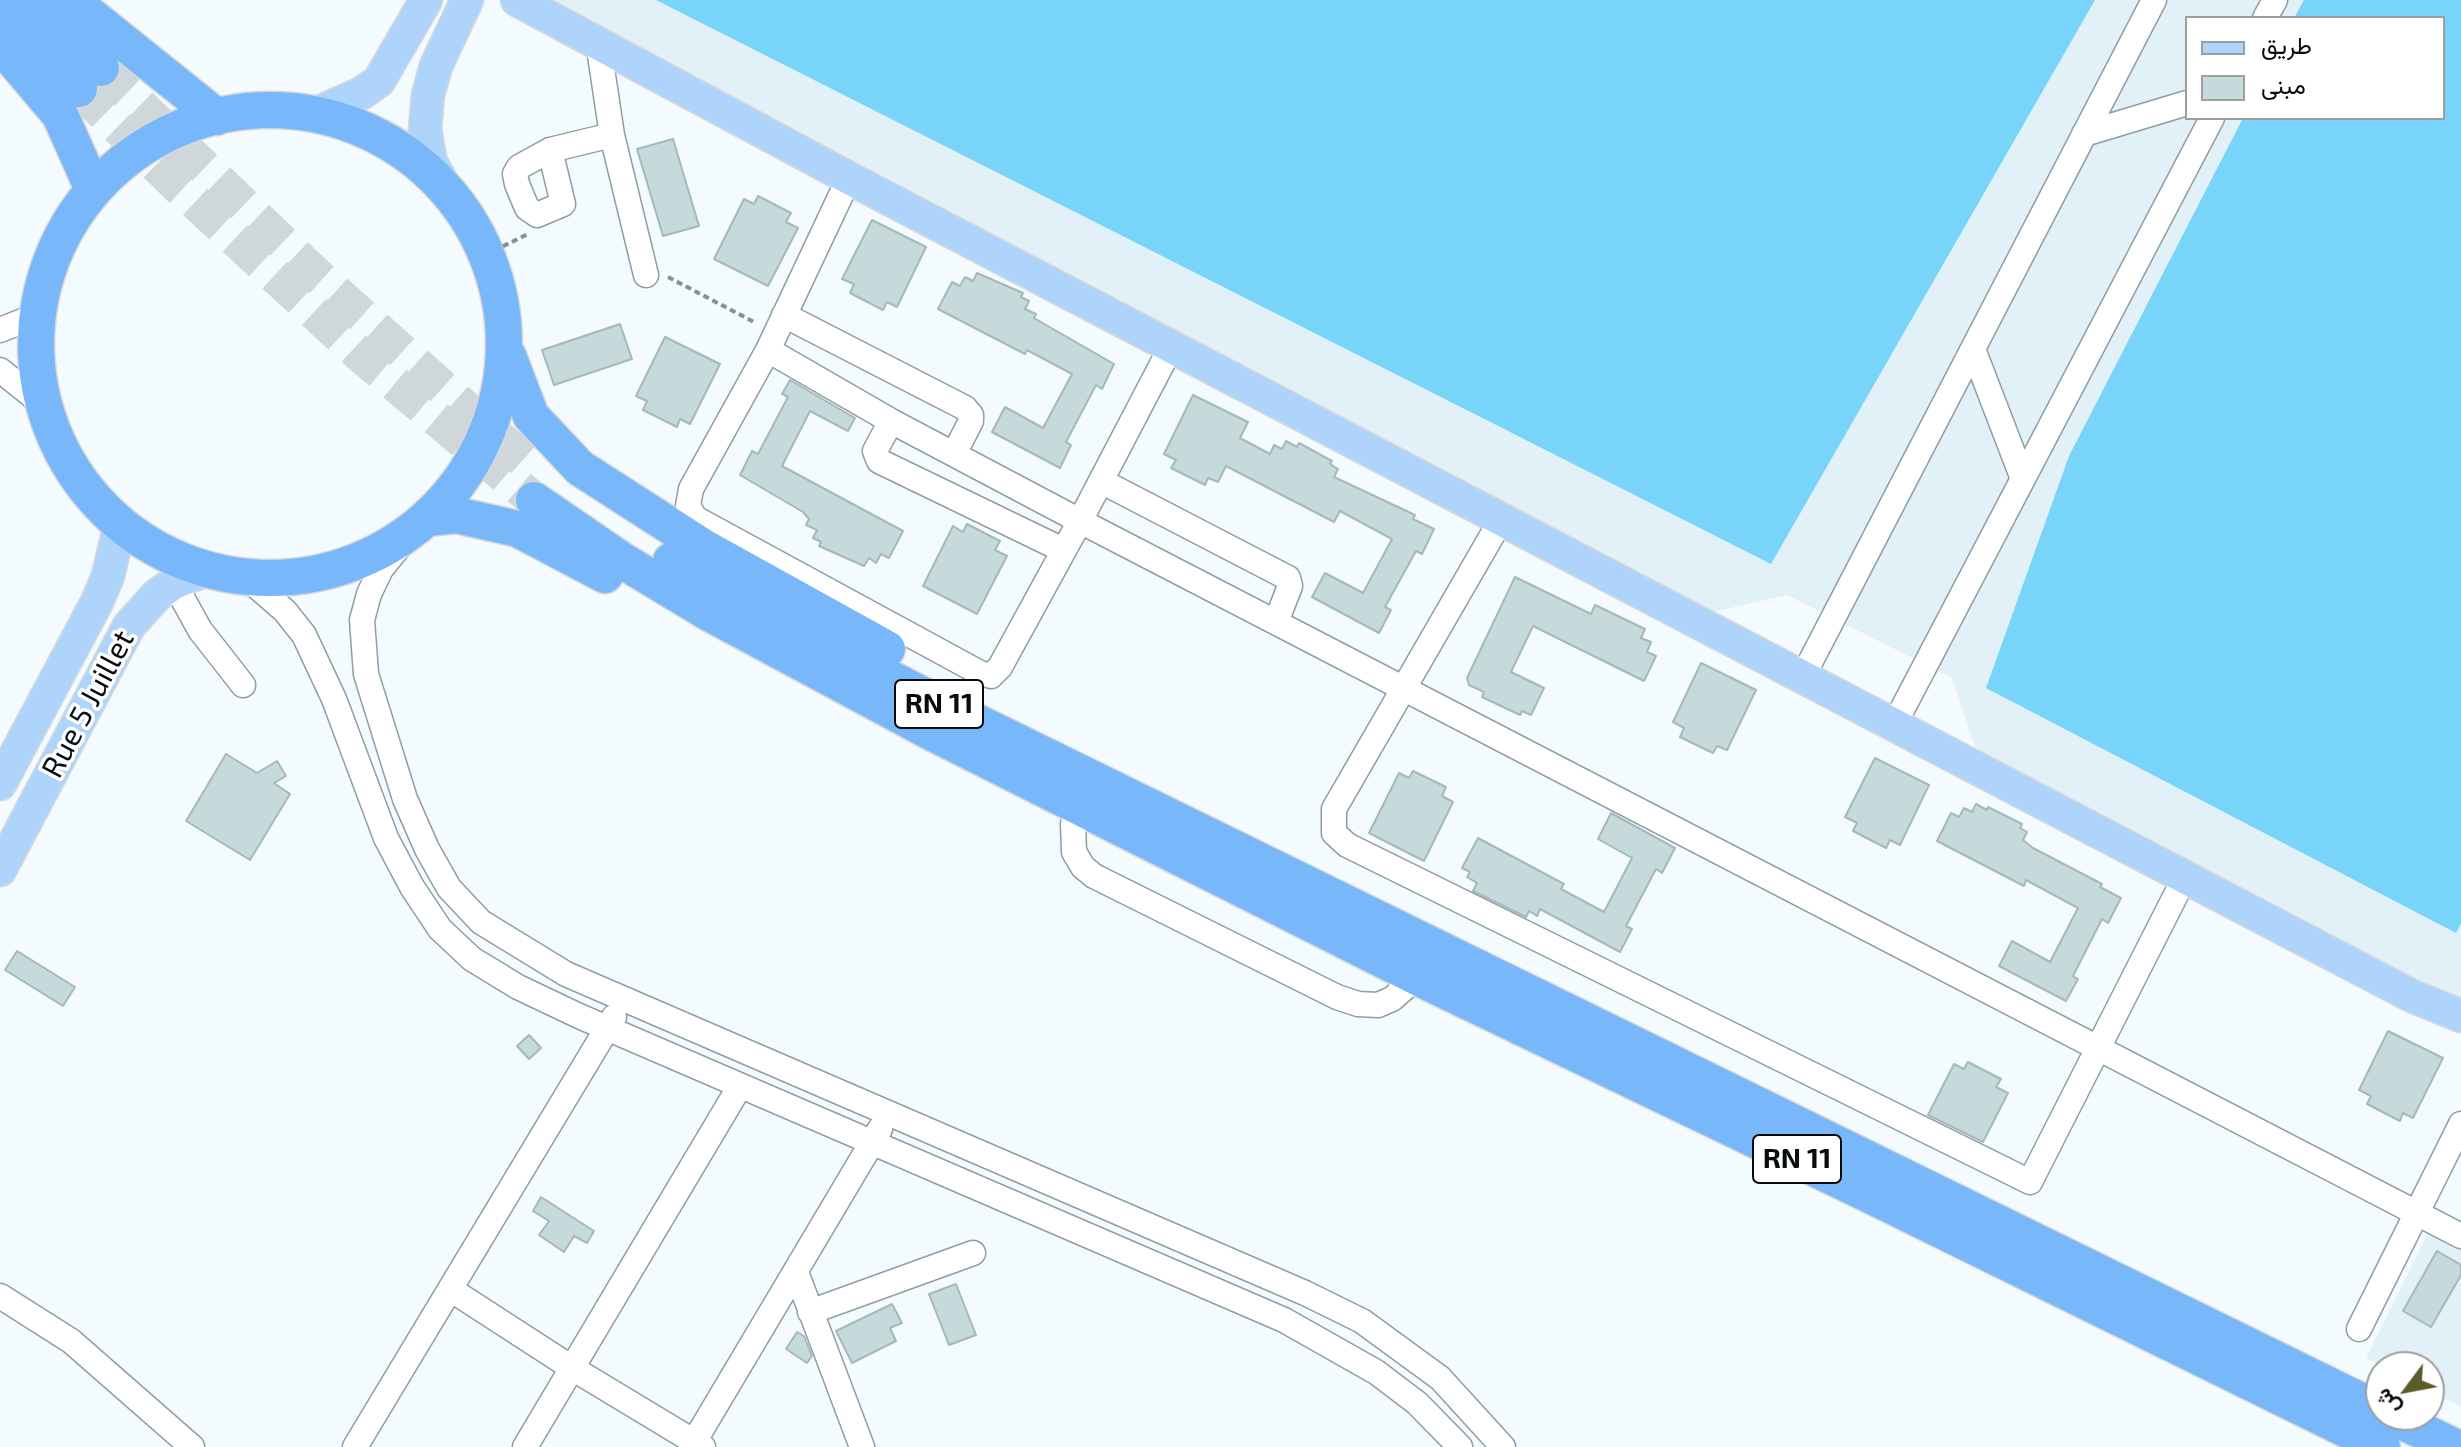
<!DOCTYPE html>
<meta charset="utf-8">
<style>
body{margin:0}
#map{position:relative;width:2461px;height:1447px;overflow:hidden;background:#f4fbfe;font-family:"Exo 2",Vazirmatn,sans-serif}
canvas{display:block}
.legend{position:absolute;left:2185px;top:16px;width:260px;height:104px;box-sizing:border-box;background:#fff;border:2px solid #9c9e9f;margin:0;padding:10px 14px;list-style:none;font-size:24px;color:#070c0f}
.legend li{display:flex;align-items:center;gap:16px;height:40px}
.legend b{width:40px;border:2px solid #9c9e9f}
.north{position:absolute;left:2365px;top:1351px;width:80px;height:80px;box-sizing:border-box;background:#fff;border:2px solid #9c9e9f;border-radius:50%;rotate:238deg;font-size:22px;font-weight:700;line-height:32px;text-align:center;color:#070c0f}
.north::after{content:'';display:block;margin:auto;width:28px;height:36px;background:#5b5c2a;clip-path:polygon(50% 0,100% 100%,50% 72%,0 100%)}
</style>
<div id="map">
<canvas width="2461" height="1447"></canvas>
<ul class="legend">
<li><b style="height:10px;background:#aed4fc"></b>طريق</li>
<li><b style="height:22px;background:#c6d9db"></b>مبنى</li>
</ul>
<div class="north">ش</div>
</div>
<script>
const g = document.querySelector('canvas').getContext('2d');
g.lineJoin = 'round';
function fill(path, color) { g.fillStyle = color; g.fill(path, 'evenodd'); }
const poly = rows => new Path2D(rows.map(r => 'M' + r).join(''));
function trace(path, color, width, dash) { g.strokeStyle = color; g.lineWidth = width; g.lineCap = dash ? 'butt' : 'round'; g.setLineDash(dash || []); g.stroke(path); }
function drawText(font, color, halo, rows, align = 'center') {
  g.font = font + ' "Exo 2",sans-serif'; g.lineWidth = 7; g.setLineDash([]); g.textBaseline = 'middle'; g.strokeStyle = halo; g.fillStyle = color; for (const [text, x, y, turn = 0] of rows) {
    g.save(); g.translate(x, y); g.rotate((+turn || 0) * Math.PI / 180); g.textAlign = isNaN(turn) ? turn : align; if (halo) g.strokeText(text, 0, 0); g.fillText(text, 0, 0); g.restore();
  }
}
fill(poly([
 [550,0,2461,0,2461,999,2415,983,1977,753,1952,678,1787,595,1712,612],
 [2187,18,2443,18,2443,118,2187,118],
 [2428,1233,2461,1250,2461,1407,2429,1390,2429,1367,2384,1367,2366,1358]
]), '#e2f0f7');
fill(poly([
 [656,0,2095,0,1771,564],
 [2304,0,2461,0,2461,923,2456,933,1986,688,2069,456,2243,118,2443,118,2443,18,2294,18]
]), '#79d4fa');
const building = poly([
 [673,139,699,226,663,236,637,149,673,139],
 [758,196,791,213,786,222,798,228,768,286,714,259,744,199,754,204,758,196],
 [872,220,926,247,897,307,887,302,883,310,850,293,854,284,842,279,872,220],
 [977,273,1023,293,1021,297,1029,301,1025,309,1036,314,1034,318,1114,364,1102,389,1096,385,1066,442,1071,445,1060,468,992,432,1005,407,1043,428,1072,374,1027,350,1025,354,938,309,952,282,960,286,965,277,973,281,977,273],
 [620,324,632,359,554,385,542,350,620,324],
 [665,337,720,364,690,424,680,419,677,427,643,410,647,401,636,396,665,337],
 [790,380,855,418,848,431,810,411,782,466,903,531,889,558,881,554,876,563,869,558,864,566,819,546,821,542,813,538,817,530,806,525,809,519,803,512,740,475,752,451,758,454,788,397,782,394,790,380],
 [1193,395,1248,422,1240,438,1270,454,1274,445,1282,449,1286,441,1297,447,1299,443,1332,461,1330,464,1338,469,1334,477,1415,515,1413,519,1434,529,1422,554,1416,551,1385,607,1391,610,1379,633,1312,597,1325,573,1363,593,1392,539,1340,511,1334,522,1226,466,1218,482,1208,478,1205,485,1171,468,1176,460,1164,454,1193,395],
 [967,524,1000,541,995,550,1007,556,977,614,923,586,953,526,963,532,967,524],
 [1515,577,1591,614,1595,605,1645,629,1641,638,1651,642,1647,652,1656,656,1644,681,1533,626,1511,672,1544,688,1531,715,1522,711,1520,715,1482,697,1484,692,1469,685,1467,678,1515,577],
 [1701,663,1756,690,1727,750,1717,746,1713,753,1680,737,1684,728,1673,722,1701,663],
 [226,754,257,773,277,761,286,776,274,783,290,794,250,860,186,821,226,754],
 [1875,758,1929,785,1900,845,1890,840,1886,848,1853,831,1857,823,1845,817,1875,758],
 [1413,771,1446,787,1442,796,1453,802,1424,861,1369,833,1399,773,1409,778,1413,771],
 [1976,804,1987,810,1988,807,2022,824,2020,828,2027,832,2023,840,2033,848,2102,884,2100,887,2121,898,2108,923,2102,919,2073,976,2078,979,2066,1001,1999,966,2012,941,2050,962,2078,908,2026,880,2024,886,1937,841,1951,813,1959,817,1964,808,1972,812,1976,804],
 [1611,813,1675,848,1662,873,1656,869,1626,926,1632,929,1620,952,1540,909,1537,916,1529,911,1526,917,1473,891,1477,883,1467,877,1470,872,1462,868,1478,838,1564,884,1561,889,1604,912,1632,858,1598,839,1611,813],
 [17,951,75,987,63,1006,5,970,17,951],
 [2388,1031,2443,1058,2413,1118,2403,1113,2400,1121,2367,1104,2371,1096,2359,1090,2388,1031],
 [529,1035,541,1048,529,1059,517,1046,529,1035],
 [1968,1062,2001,1079,1996,1087,2008,1093,1983,1142,1928,1115,1954,1064,1964,1069,1968,1062],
 [541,1197,594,1231,587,1243,574,1236,564,1252,539,1235,549,1221,533,1211,541,1197],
 [2437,1251,2461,1265,2461,1275,2431,1327,2403,1311,2437,1251],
 [956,1284,976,1335,949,1345,929,1294,956,1284],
 [892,1304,902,1323,890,1328,896,1341,852,1363,836,1331,892,1304],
 [797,1332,804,1336,812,1356,807,1363,786,1349,797,1332]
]);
fill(building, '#c6d9db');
trace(building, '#a5b8ba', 2);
trace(poly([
 [101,68,313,272,530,466],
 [79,89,178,186,363,357,534,500]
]), '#d0d7da', 36, [36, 18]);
const minor = poly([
 [2265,18,2275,0],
 [598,42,612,135,646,275],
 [2084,134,2187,103],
 [550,150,563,204,537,215,527,208,517,184,515,174,519,167,550,150,612,135],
 [849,178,768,350,891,421,1080,521,2461,1236],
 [784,315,965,408,971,415,971,421,955,452],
 [0,330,38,315],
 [1973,349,2023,479],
 [768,350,691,489,688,506,695,518,980,673,991,676,1000,667,1080,521,1171,347],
 [0,370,45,406],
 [891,421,875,451,879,461,1063,550],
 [1101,481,1288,578,1290,586,1276,622],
 [1501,520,1334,809,1334,833,1347,845,2030,1182,2185,877],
 [411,532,381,569,369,594,362,620,366,674,405,799,427,849,449,888,481,922,566,974,1305,1293,1362,1321,1440,1378,1503,1447],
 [247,578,285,611,304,635,334,699,386,838,412,887,440,929,472,959,518,987,579,1016,1284,1320,1376,1372,1417,1403,1460,1447],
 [174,583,200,630,243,685],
 [1802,678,2154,0],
 [1894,725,2212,118],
 [1073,824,1074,852,1083,867,1094,876,1337,997,1358,1004,1378,1005,1392,999,1417,977],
 [796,1272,862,1447],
 [450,1289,572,1368,703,1447],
 [0,1296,71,1341,192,1447],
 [810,1312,973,1253],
 [2359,1329,2461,1124],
 [355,1447,614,1017],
 [525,1447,740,1086],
 [691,1447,880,1129]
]);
const major = poly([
 [517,0,849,178,2412,996,2461,1016],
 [313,115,362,93,379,81,426,0],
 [450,197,431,162,425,130,428,95,436,66,467,0],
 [0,784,97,602,108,576,120,524],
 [0,870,129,626,157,595,174,583,208,569]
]);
const highway = poly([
 [30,0,101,68],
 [71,0,217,117],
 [0,12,79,89],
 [0,44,60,115,93,189],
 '36 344a234 234 0 1 1 468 0a234 234 0 1 1-468 0Z',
 [508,356,531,416,580,468,703,547,887,649],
 [534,500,623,561,711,614,929,731,1417,977,1868,1194,2382,1447],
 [428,518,456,515,518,529,605,575],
 [671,561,788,626,942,705,2381,1411],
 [2389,1415,2455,1447]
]);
trace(minor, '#8e9ea5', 27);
trace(major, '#d7d8d9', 35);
trace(highway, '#d7d8d9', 39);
trace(poly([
 [485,255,528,234],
 [668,277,756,323]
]), '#888f92', 4, [6, 4]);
trace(minor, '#fff', 24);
trace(major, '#aed4fc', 32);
trace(highway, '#78b7fa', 36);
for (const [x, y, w] of [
 [939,704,88],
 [1797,1159,88]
]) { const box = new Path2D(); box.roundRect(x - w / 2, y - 24, w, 48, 6); g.fillStyle = '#fff'; g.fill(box); trace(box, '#070c0f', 2); }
drawText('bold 28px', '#070c0f', null, [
 ["RN 11",939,704],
 ["RN 11",1797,1159]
]);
drawText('30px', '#070c0f', '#fff', [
 ["Rue 5 Juillet",88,704,-62]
]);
</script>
